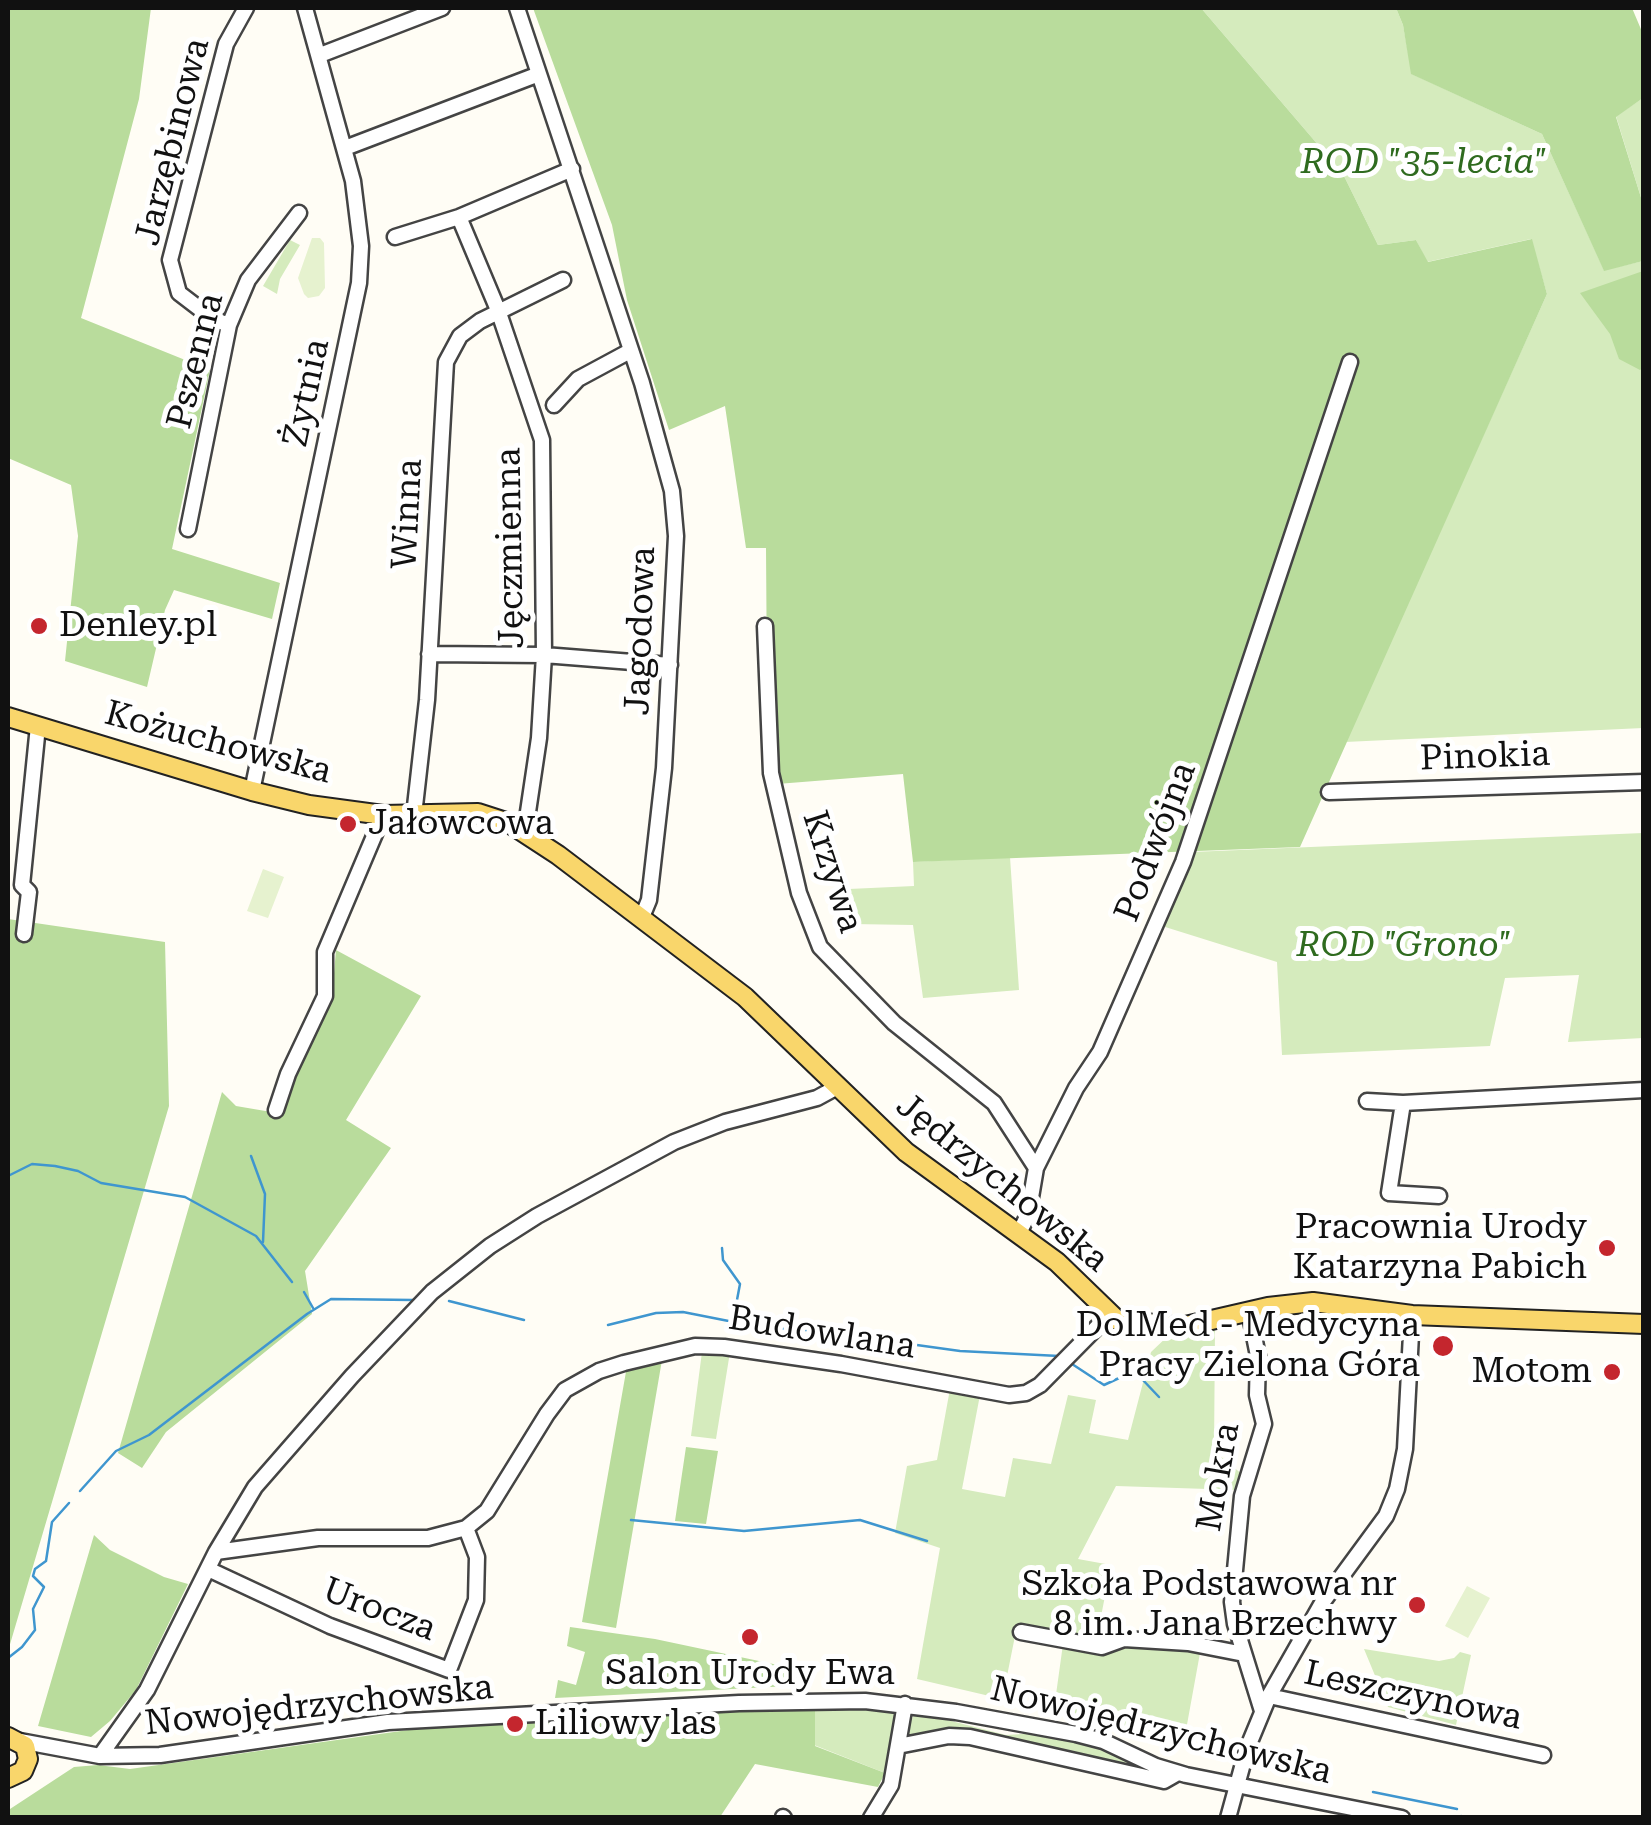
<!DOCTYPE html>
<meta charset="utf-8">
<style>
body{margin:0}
#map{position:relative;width:1651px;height:1825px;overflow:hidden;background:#fffdf5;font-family:"Roboto Serif",serif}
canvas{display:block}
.frame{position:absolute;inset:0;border:10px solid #111;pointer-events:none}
</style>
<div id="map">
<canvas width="1651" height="1825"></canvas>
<div class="frame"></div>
</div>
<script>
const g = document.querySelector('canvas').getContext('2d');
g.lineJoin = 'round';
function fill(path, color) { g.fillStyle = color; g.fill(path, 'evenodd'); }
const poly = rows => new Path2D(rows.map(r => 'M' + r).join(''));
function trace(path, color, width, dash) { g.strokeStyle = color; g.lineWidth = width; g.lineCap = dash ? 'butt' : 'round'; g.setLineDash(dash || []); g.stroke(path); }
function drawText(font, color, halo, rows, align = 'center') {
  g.font = font + ' "Roboto Serif",serif'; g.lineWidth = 10; g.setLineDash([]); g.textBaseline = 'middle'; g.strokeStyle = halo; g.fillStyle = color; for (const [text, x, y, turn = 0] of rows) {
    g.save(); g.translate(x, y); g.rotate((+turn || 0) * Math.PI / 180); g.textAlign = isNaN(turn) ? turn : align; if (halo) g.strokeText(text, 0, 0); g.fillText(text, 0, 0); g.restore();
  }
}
fill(poly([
 [1201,8,1396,8,1403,25,1412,74,1542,134,1604,270,1643,261,1643,728,1345,742,1547,294,1531,239,1427,262,1416,240,1378,245,1343,174],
 [1643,98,1643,204,1616,116],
 [290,240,300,245,280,279,277,294,263,286],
 [1643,833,1643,1038,1568,1042,1579,975,1505,978,1490,1046,1282,1055,1277,962,1162,926,1192,852],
 [1010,857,1019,990,923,998,913,925,852,924,849,889,914,886,913,862],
 [1215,1329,1214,1451,1243,1475,1238,1490,1116,1486,1078,1559,1111,1565,1098,1632,1127,1643,1200,1653,1184,1741,1054,1709,1063,1644,1015,1636,1005,1686,998,1698,917,1679,940,1548,895,1533,907,1466,937,1460,950,1389,980,1395,962,1489,1005,1497,1013,1458,1051,1464,1068,1395,1096,1400,1089,1433,1128,1440,1151,1352,1170,1334],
 [702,1352,730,1352,716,1439,691,1436],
 [1364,1649,1439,1661,1454,1658,1460,1652,1471,1655,1456,1725,1388,1707],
 [815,1706,891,1709,896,1713,885,1773,814,1745],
 [920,1713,1006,1735,1039,1733,1083,1740,1144,1765,1141,1769,992,1738,908,1737,910,1722,914,1715]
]), '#d5ebbd');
fill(poly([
 [8,8,151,8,139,99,81,318,210,370,172,549,280,583,272,619,174,590,165,610,147,687,65,661,78,536,71,485,8,458],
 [533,8,1201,8,1343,174,1378,245,1416,240,1428,262,1532,239,1547,294,1300,847,913,862,903,774,777,784,767,687,766,548,746,548,725,406,669,430,627,300,612,225],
 [1396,8,1632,8,1643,34,1643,98,1616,117,1643,204,1643,261,1604,271,1542,134,1411,74,1403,25],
 [1643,271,1644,367,1640,370,1619,359,1610,334,1580,293],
 [8,919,165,942,169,1106,8,1651],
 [336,950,421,996,346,1120,391,1148,305,1271,312,1314,166,1432,142,1468,118,1453,222,1092,236,1106,283,1114,296,1070,332,997],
 [662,1360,616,1628,582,1622,627,1366],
 [686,1447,718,1451,706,1524,675,1521],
 [94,1535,110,1550,164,1577,188,1584,136,1690,110,1721,91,1737,38,1726],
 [570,1627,655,1639,811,1672,810,1685,555,1698,558,1680,576,1685,585,1652,567,1646],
 [815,1706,815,1746,885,1773,878,1787,755,1764,720,1817,10,1818,10,1809,74,1767,98,1765,130,1769,451,1724]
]), '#b9dc9c');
fill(poly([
 [312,238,320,238,324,243,325,288,319,296,308,298,304,294,298,278],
 [263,869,284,877,268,918,247,911],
 [1467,1586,1490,1598,1468,1638,1445,1626]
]), '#e6f2cf');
trace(poly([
 [251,1156,265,1194,263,1242],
 [8,1176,32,1164,55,1166,78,1171,101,1183,185,1197,256,1236,292,1282],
 [722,1248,723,1260,740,1284,733,1321],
 [304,1292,313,1308],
 [449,1301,524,1320],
 [608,1325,656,1313,683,1312,764,1328,827,1331],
 [852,1336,960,1351,1059,1356],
 [1069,1362,1104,1385,1130,1373,1141,1378,1159,1397],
 [80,1491,116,1451,149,1435,307,1314,331,1299,413,1300],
 [631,1520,744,1531,860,1520,927,1541],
 [8,1658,22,1647,35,1630,33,1609,44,1587,33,1576,35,1569,46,1561,52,1522,69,1503],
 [1373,1792,1457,1809],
 [1461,1816,1462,1818]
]), '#3f96cf', 2.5);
const minor = poly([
 [517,8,642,383,672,491,676,536,664,768,649,900,642,917],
 [320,55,442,8],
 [345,148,539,74],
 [459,217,498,310,542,440,544,655,539,738,525,832],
 [395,237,459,217,572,169],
 [229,325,213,319,179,293,170,260,226,44,246,8],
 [554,405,578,379,630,351],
 [188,529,229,325,248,280,299,213],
 [765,626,771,773,799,893,820,947,894,1023,994,1103,1036,1168],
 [429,654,544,655,670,665],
 [252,791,359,283,361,246,353,181,305,8],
 [1329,792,1644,782],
 [414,815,427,700,446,362,460,336,480,321,563,280],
 [24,934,29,892,22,885,38,726],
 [1367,1101,1403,1103,1644,1090],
 [1403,1103,1389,1193,1439,1196],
 [276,1110,288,1074,325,996,325,952,383,815],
 [1019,1233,1028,1215,1036,1168,1076,1088,1100,1052,1183,862,1350,362],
 [1249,1311,1258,1356,1257,1395,1264,1424,1242,1496,1232,1602,1235,1624,1262,1711],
 [216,1552,318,1538,428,1538,466,1528,487,1511,547,1414,565,1390,599,1371,624,1363,695,1346,724,1347,841,1364,1009,1395,1026,1393,1040,1385,1108,1316],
 [208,1569,330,1626,449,1670,476,1600,477,1557,466,1528],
 [1021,1632,1102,1647,1124,1639,1188,1643,1244,1654],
 [1269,1696,1543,1755],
 [20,1741,100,1756,160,1755,388,1722,739,1703,865,1701,956,1712,1076,1734,1103,1741,1156,1766,1186,1775,1402,1818],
 [898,1746,949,1736,970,1737,1164,1781,1178,1773],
 [100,1756,147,1690,216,1552,255,1487,352,1376,432,1292,490,1246,537,1216,674,1142,725,1122,817,1098,839,1086],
 [783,1817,784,1818],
 [871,1818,891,1785,905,1704],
 [1228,1818,1247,1749,1269,1696,1322,1603,1386,1516,1397,1489,1405,1449,1412,1315]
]);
const major = poly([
 [8,717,252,791,309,805,383,815,478,813,509,823,558,855,745,997,906,1152,1057,1262,1117,1320,1181,1327,1268,1307,1313,1302,1412,1315,1644,1324],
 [8,1737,25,1746,28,1759,23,1771,8,1778]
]);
trace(minor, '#444', 19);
trace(major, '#222', 22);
trace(minor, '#fff', 14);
trace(major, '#f9d66b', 18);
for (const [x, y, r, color] of [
 [39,626,10,"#c4262e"],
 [348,824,10,"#c4262e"],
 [1607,1248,10,"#c4262e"],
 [1443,1346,12,"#c4262e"],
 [1612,1372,10,"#c4262e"],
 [1417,1605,10,"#c4262e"],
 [750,1637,10,"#c4262e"],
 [515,1724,10,"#c4262e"]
]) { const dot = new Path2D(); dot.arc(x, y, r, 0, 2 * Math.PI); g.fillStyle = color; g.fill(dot); trace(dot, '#fff', 4); }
drawText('35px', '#111', '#fff', [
 ["Jarzębinowa",173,142,-76],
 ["Pszenna",196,361,-76],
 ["Żytnia",307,393,-78],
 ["Winna",408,514,-87],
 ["Jęczmienna",511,548,-91],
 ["Jagodowa",641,631,-88],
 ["Kożuchowska",218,743,15],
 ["Pinokia",1485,757,-2],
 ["Podwójna",1156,842,-69],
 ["Krzywa",832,872,72],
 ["Jędrzychowska",1002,1183,39],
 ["Budowlana",822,1333,9],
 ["Mokra",1219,1477,-80],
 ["Urocza",379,1610,21],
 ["Leszczynowa",1413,1696,12],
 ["Nowojędrzychowska",319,1706,-6],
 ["Nowojędrzychowska",1161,1731,14]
]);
drawText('italic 35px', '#2f6b1f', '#fff', [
 ["ROD \"35-lecia\"",1424,163],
 ["ROD \"Grono\"",1404,946]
]);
drawText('35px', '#111', '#fff', [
 ["Denley.pl",59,626,"left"],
 ["Jałowcowa",368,824,"left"],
 ["Pracownia Urody",1587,1228],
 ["Katarzyna Pabich",1587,1268],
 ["DolMed - Medycyna",1420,1326],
 ["Pracy Zielona Góra",1420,1366],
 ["Motom",1592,1372],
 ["Szkoła Podstawowa nr",1397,1585],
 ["8 im. Jana Brzechwy",1397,1625],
 ["Salon Urody Ewa",750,1674,"center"],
 ["Liliowy las",535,1724,"left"]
], 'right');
</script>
